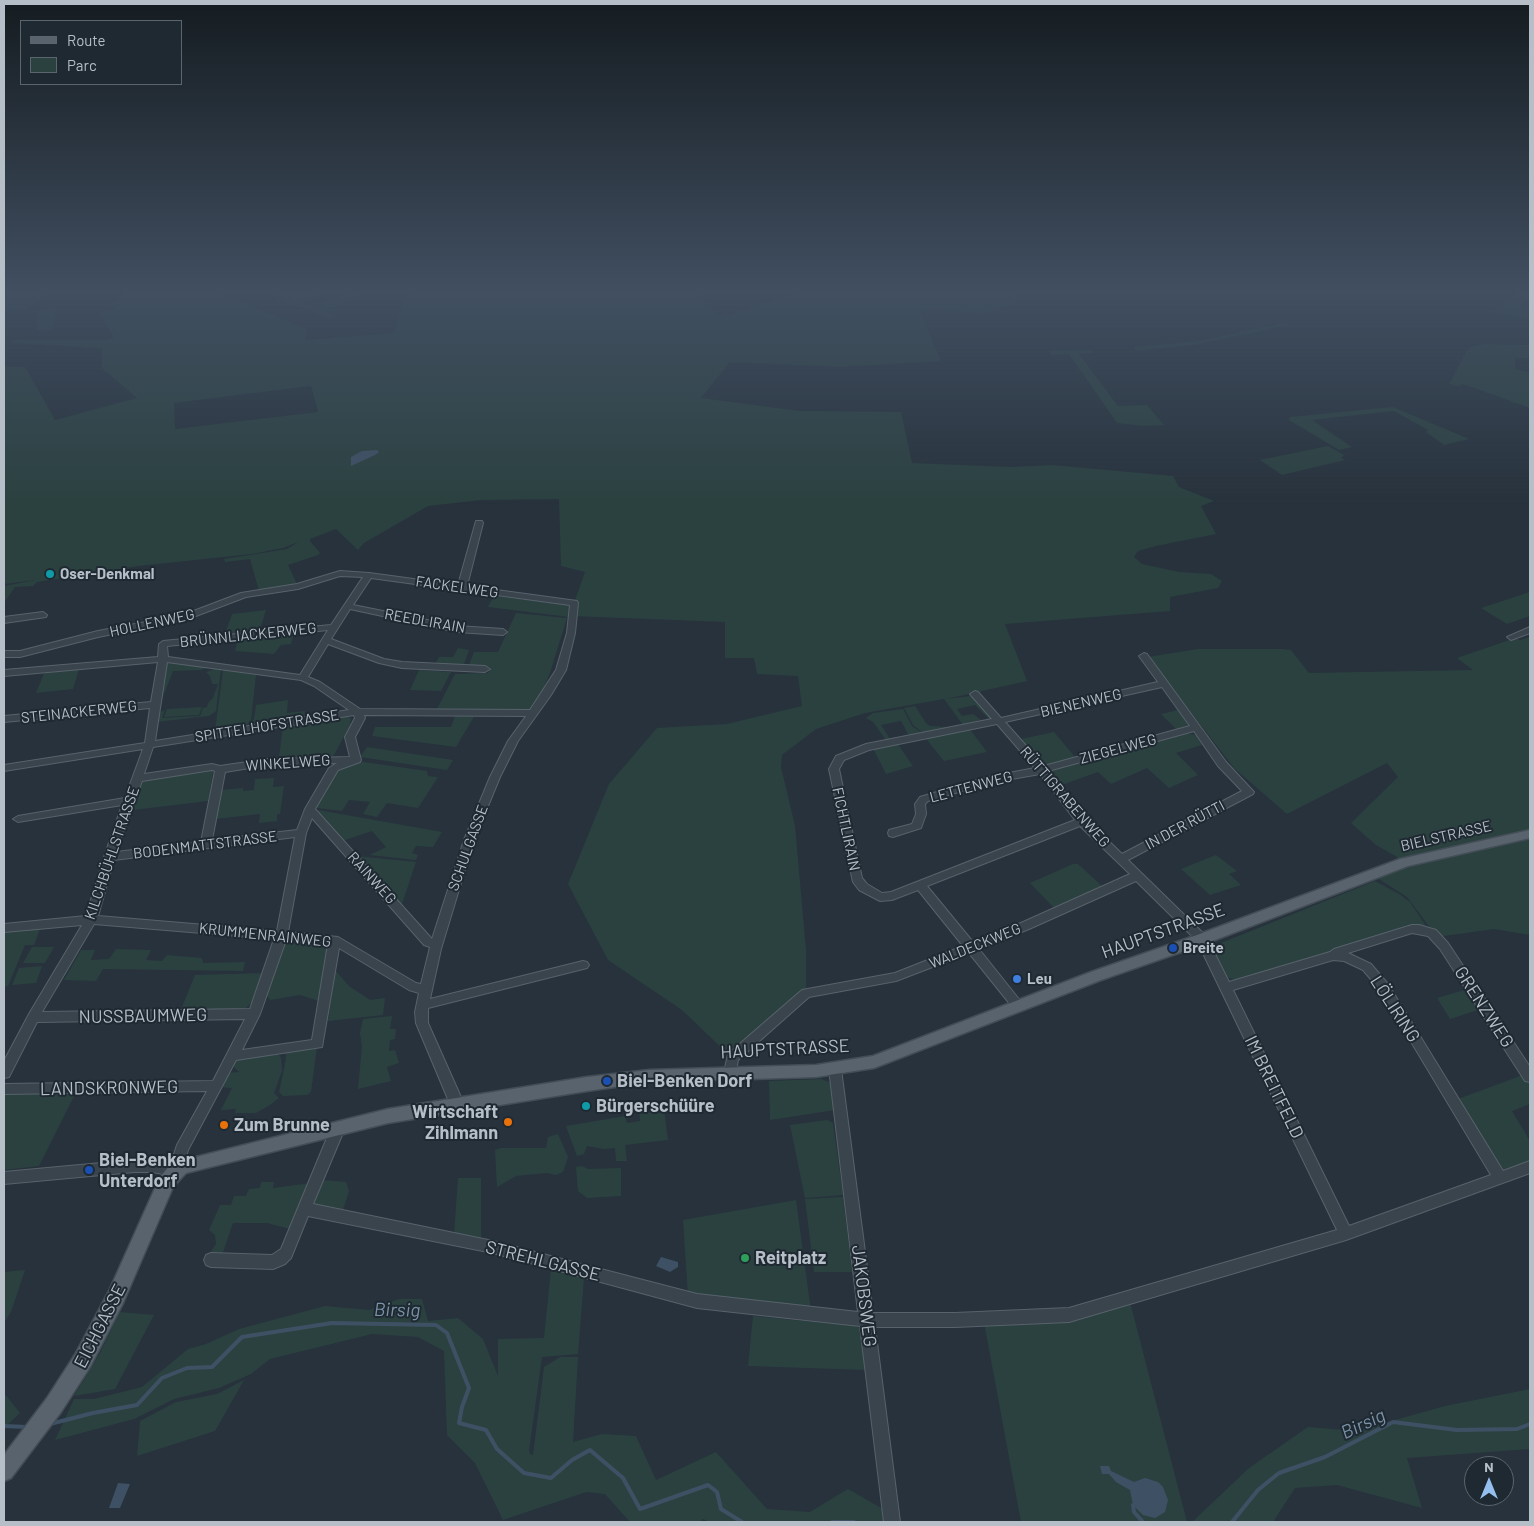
<!DOCTYPE html>
<meta charset="utf-8">
<style>
body{margin:0}
#map{position:relative;width:1534px;height:1526px;overflow:hidden;background:#27323c;font-family:Barlow,sans-serif}
canvas{display:block}
.frame{position:absolute;inset:0;border:5px solid #b6bfc8;pointer-events:none}
.legend{position:absolute;left:20px;top:20px;width:162px;height:65px;box-sizing:border-box;background:#1f2932;border:1px solid #5b656e;margin:0;padding:6px 9px;list-style:none;font-size:15px;color:#b6bfc8}
.legend li{display:flex;align-items:center;gap:10px;height:25px}
.legend b{width:25px;border:1px solid #5b656e}
.north{position:absolute;left:1464px;top:1456px;width:50px;height:50px;box-sizing:border-box;background:#1f2932;border:1px solid #5b656e;border-radius:50%;rotate:0deg;font-size:14px;font-weight:700;line-height:20px;text-align:center;color:#b6bfc8}
.north::after{content:'';display:block;margin:auto;width:18px;height:22px;background:#94bfef;clip-path:polygon(50% 0,100% 100%,50% 72%,0 100%)}
</style>
<div id="map">
<canvas width="1534" height="1526"></canvas>
<div class="frame"></div>
<ul class="legend">
<li><b style="height:6px;background:#58636d"></b>Route</li>
<li><b style="height:14px;background:#2b4140"></b>Parc</li>
</ul>
<div class="north">N</div>
</div>
<script>
const g = document.querySelector('canvas').getContext('2d');
g.lineJoin = 'round';
function fill(path, color) { g.fillStyle = color; g.fill(path, 'evenodd'); }
const poly = rows => new Path2D(rows.map(r => 'M' + r).join(''));
function trace(path, color, width, dash) { g.strokeStyle = color; g.lineWidth = width; g.lineCap = dash ? 'butt' : 'round'; g.setLineDash(dash || []); g.stroke(path); }
function drawText(font, color, halo, rows, align = 'center') {
  g.font = font + ' Barlow,sans-serif'; g.lineWidth = 4; g.setLineDash([]); g.textBaseline = 'middle'; g.strokeStyle = halo; g.fillStyle = color; for (const [text, x, y, turn = 0] of rows) {
    g.save(); g.translate(x, y); g.rotate((+turn || 0) * Math.PI / 180); g.textAlign = isNaN(turn) ? turn : align; if (halo) g.strokeText(text, 0, 0); g.fillText(text, 0, 0); g.restore();
  }
}
fill(poly([
 [4,290,54,290,25,310,4,312],
 [131,290,211,290,307,329,305,340,394,333,404,298,422,290,694,290,720,318,807,290,1023,290,1017,301,984,314,951,310,919,309,941,361,840,367,752,363,729,363,701,398,800,411,901,412,912,463,1012,467,1052,465,1173,476,1179,487,1214,501,1201,506,1216,534,1156,546,1138,551,1134,557,1142,564,1179,572,1211,574,1222,581,1218,588,1170,597,1170,611,1005,624,1027,681,946,699,971,696,991,717,990,720,975,705,957,709,962,716,973,714,981,720,963,725,944,699,865,713,816,729,782,755,781,767,795,826,806,950,806,993,732,1058,682,1010,608,960,568,884,609,784,657,728,727,724,802,706,798,676,757,674,754,658,725,658,725,622,573,616,574,603,585,572,561,566,559,499,481,500,428,506,364,543,358,550,336,529,310,539,310,541,320,553,318,555,288,565,297,584,290,586,259,591,250,559,225,562,224,559,287,549,298,542,283,548,252,554,138,566,37,582,33,586,15,587,4,603,4,586,36,580,4,584,4,367,25,367,55,420,137,398,102,368,102,348,10,343,15,340,108,340,114,337,99,312,115,309,114,303],
 [311,386,318,412,175,429,174,403],
 [256,290,267,290,276,294,286,290,335,290,301,302,312,306,359,290,380,290,324,310,336,316,330,318],
 [1521,290,1530,290,1530,300,1518,305,1530,308,1530,319,1492,312],
 [57,307,52,330,37,330,38,310],
 [1283,323,1289,325,1193,345,1135,351,1135,347,1199,341],
 [1484,344,1530,345,1530,358,1515,358,1515,369,1530,373,1530,408,1463,384,1458,386,1449,384,1466,352,1471,347],
 [1091,350,1093,353,1079,354,1118,406,1147,405,1164,425,1144,426,1117,423,1069,354,1051,355,1049,351],
 [1393,407,1469,439,1444,445,1426,432,1428,430,1394,411,1312,420,1352,447,1339,450,1289,420,1290,417],
 [1328,446,1344,455,1341,458,1345,460,1282,475,1260,460],
 [1530,592,1530,616,1507,624,1481,608],
 [494,596,569,605,569,617,488,607],
 [266,610,259,632,225,634,232,614],
 [516,613,567,618,550,673,533,713,437,709,455,674,488,673,491,667,469,665,474,652,498,652],
 [294,633,291,644,281,645,274,654,235,651,238,638],
 [1530,637,1530,935,1494,929,1437,937,1407,897,1371,874,1404,861,1376,845,1351,823,1398,777,1387,763,1287,814,1234,768,1148,657,1198,649,1282,649,1291,650,1309,673,1473,670,1457,658,1515,638,1520,640],
 [458,648,469,650,463,667,434,666,439,657,453,657],
 [168,662,209,667,201,670,173,671,159,707,159,713,165,710,162,718,200,716,203,708,207,707,208,703,213,698,218,684,212,684,210,676,206,672,217,668,221,669,216,711,209,716,156,722,164,664],
 [79,669,73,689,36,693,45,671],
 [223,670,256,675,251,720,245,727,215,731],
 [419,670,451,672,441,691,410,690],
 [288,700,287,713,305,711,304,718,246,727,254,719,256,705],
 [915,706,926,723,930,726,949,727,923,733,913,725,904,708],
 [202,707,199,715,164,717,167,709],
 [903,709,912,726,922,733,909,736,901,721,881,725,890,739,886,740,873,722,866,718,873,713],
 [1178,710,1188,725,1177,730,1161,714],
 [475,715,456,747,372,736,375,727,451,727,455,716],
 [345,716,351,718,350,725,334,755,330,757,279,757,283,726],
 [969,728,987,752,944,761,924,736],
 [1054,732,1076,758,1049,766,1041,764,1021,739],
 [1185,733,1196,735,1202,745,1176,753,1198,775,1169,788,1147,768,1111,784,1098,772,1059,786,1050,776,1050,772,1055,769],
 [897,743,913,766,886,774,873,748],
 [367,747,453,760,447,770,360,757],
 [343,759,427,771,428,776,438,777,418,808,387,803,377,817,363,814,370,802,349,800,342,811,316,808],
 [211,770,213,772,208,801,133,810,131,808,143,779],
 [274,778,273,787,284,786,280,814,277,814,277,821,259,823,260,814,215,819,220,790,243,788,243,791,254,790,255,779],
 [318,810,442,832,433,847,416,846,412,853,418,855,416,860,370,855,386,847,372,831,342,841,320,816],
 [1216,855,1237,871,1229,874,1241,885,1210,895,1181,869],
 [356,856,416,862,402,904,399,907],
 [1073,864,1078,864,1102,886,1054,908,1030,883],
 [1375,881,1399,894,1410,902,1426,926,1412,925,1237,981,1227,977,1214,951,1216,945],
 [40,929,34,945,25,945,8,986,4,987,4,932],
 [292,938,331,942,322,1002,300,995,270,1000,266,994,283,943],
 [32,947,54,947,45,963,23,963],
 [116,949,151,950,146,960,162,961,167,955,202,958,203,963,245,962,243,971,103,969,96,981,64,980,81,950,95,950,91,960,109,959],
 [42,966,36,983,12,985,19,968],
 [335,970,349,986,370,1000,385,998,383,1015,328,1021],
 [264,973,254,1000,245,1009,180,1012,195,975],
 [1468,989,1481,1009,1450,1019,1437,998],
 [392,1016,390,1029,396,1029,395,1039,390,1040,389,1051,395,1050,399,1063,387,1067,391,1081,358,1089,362,1046,360,1033,363,1019],
 [317,1047,311,1092,307,1095,283,1096,279,1092,285,1064,286,1055,284,1052],
 [278,1053,281,1058,282,1071,274,1093,279,1098,270,1105,256,1113,235,1113,236,1109,221,1110,232,1088,218,1087,227,1073,239,1072,232,1065,239,1059],
 [1523,1075,1530,1084,1530,1104,1512,1111,1530,1141,1530,1162,1511,1171,1503,1170,1458,1099],
 [821,1079,831,1083,835,1110,770,1120,769,1081],
 [7,1094,75,1094,39,1166,4,1170,4,1096],
 [648,1107,650,1112,664,1109,668,1140,625,1145,627,1161,616,1161,615,1148,604,1149,587,1146,584,1154,577,1156,566,1126,625,1116,627,1123,640,1121,639,1109],
 [827,1120,833,1123,843,1195,805,1198,790,1125],
 [558,1134,568,1157,563,1172,556,1175,547,1173,516,1176,497,1187,495,1150,501,1148,546,1148,548,1137],
 [582,1166,588,1169,621,1168,621,1196,587,1198,578,1191,576,1167],
 [458,1178,481,1178,481,1239,454,1235],
 [322,1180,346,1182,349,1191,342,1213,311,1208],
 [261,1182,274,1182,273,1188,311,1183,290,1229,267,1223,233,1223,221,1258,214,1257,211,1251,216,1244,215,1235,209,1230,220,1205,231,1205,234,1196,246,1196,249,1189,260,1188],
 [843,1197,852,1272,814,1272,805,1199],
 [796,1200,811,1311,688,1296,683,1220],
 [551,1269,584,1278,578,1354,542,1357,529,1451,531,1455,533,1455,544,1367,560,1357,578,1357,573,1442,602,1434,636,1436,656,1480,716,1452,767,1509,810,1512,848,1489,883,1509,889,1522,710,1522,703,1519,699,1522,630,1522,605,1494,586,1492,503,1520,475,1463,447,1435,444,1351,418,1337,372,1334,270,1359,251,1374,219,1388,174,1399,134,1419,55,1440,74,1399,94,1399,142,1387,188,1349,206,1344,239,1329,325,1306,369,1310,399,1299,422,1299,428,1321,458,1318,483,1339,498,1376,498,1339,544,1338],
 [25,1270,11,1312,4,1323,4,1272],
 [1130,1302,1187,1522,1021,1522,984,1322],
 [120,1312,154,1315,115,1389,74,1396,99,1355],
 [753,1316,855,1326,862,1329,867,1370,748,1366],
 [244,1380,215,1431,137,1456,140,1421,176,1402,217,1394],
 [1530,1389,1530,1449,1407,1458,1422,1508,1337,1485,1295,1488,1273,1522,1192,1522,1249,1468,1308,1427,1356,1431,1445,1406],
 [4,1393,20,1413,4,1428]
]), '#2b4140');
fill(poly([
 [377,450,379,452,375,455,351,466,351,457,362,451],
 [661,1257,678,1262,678,1267,670,1272,656,1266],
 [1100,1466,1109,1466,1111,1471,1134,1482,1145,1478,1158,1482,1163,1487,1168,1500,1165,1512,1155,1518,1143,1515,1133,1505,1130,1490,1116,1482,1109,1474,1102,1474],
 [118,1483,130,1484,120,1508,109,1508]
]), '#3e5164');
trace(poly([
 [50,1424,93,1413,137,1405,162,1378,187,1368,212,1367,242,1337,332,1323,436,1325,447,1333,469,1388,462,1407,459,1423,486,1430,497,1449,524,1473,551,1478,572,1460,590,1450,623,1478,640,1509,708,1485,717,1492,721,1509,742,1522],
 [4,1426,27,1427],
 [1133,1505,1134,1512,1143,1522],
 [832,1522,854,1522],
 [1232,1522,1258,1490,1279,1473,1325,1457,1393,1422,1457,1430,1517,1429,1530,1424]
]), '#3e5164', 4);
const minor = poly([
 [476,521,482,521,483,523,467,586,577,601,578,603,575,633,566,670,551,695,518,741,500,777,474,840,441,949,430,999,583,961,587,962,589,965,587,968,428,1008,428,1023,464,1104,462,1108,457,1109,452,1108,450,1104,416,1023,415,1012,419,993,409,990,339,948,322,1047,236,1060,188,1150,181,1174,176,1176,152,1172,134,1172,4,1184,4,1172,134,1160,152,1160,171,1163,177,1145,207,1091,4,1094,4,1084,213,1081,245,1019,37,1022,9,1077,4,1078,4,1061,29,1014,82,925,4,932,4,924,86,916,104,857,122,805,18,822,13,819,18,816,125,798,143,749,4,771,4,765,145,743,150,708,4,722,4,716,151,702,158,662,4,676,4,670,158,657,159,644,163,641,331,625,363,577,340,576,298,589,246,597,188,619,98,637,20,657,4,657,4,651,20,651,98,631,183,615,241,593,297,584,340,571,369,573,458,585,476,521],
 [371,578,570,605,567,633,556,670,530,710,360,709,320,682,308,677,328,644,379,663,402,668,485,672,490,669,485,666,402,662,384,659,331,639,350,609,457,632,503,635,507,632,503,629,457,626,353,605,371,578],
 [328,630,300,675,168,657,167,646,328,630],
 [167,662,301,680,314,686,349,710,155,741,167,662],
 [354,715,355,718,345,737,350,757,268,759,220,766,212,764,144,774,153,747,354,715],
 [364,715,526,716,508,741,490,777,464,840,432,939,315,809,338,770,360,762,361,760,355,737,365,718,364,715],
 [337,763,329,768,305,809,297,830,212,840,225,772,268,765,337,763],
 [212,770,215,771,201,842,116,852,142,781,212,770],
 [312,818,424,945,430,947,421,984,416,983,338,937,288,932,306,833,312,818],
 [295,837,277,931,98,916,114,860,295,837],
 [94,924,274,939,250,1009,42,1012,94,924],
 [286,940,328,944,312,1040,242,1050,260,1014,286,940],
 [43,612,47,615,46,617,4,623,4,617,43,612],
 [1530,627,1530,633,1511,640,1507,637,1530,627],
 [1144,653,1147,654,1226,762,1254,792,1253,794,1128,860,1206,936,1229,982,1330,952,1334,949,1412,925,1419,925,1436,930,1448,943,1530,1067,1530,1082,1525,1081,1440,949,1428,936,1412,933,1348,953,1371,964,1388,984,1503,1171,1530,1161,1530,1173,1346,1240,1069,1322,955,1327,875,1327,900,1522,884,1522,860,1326,697,1308,493,1253,308,1216,291,1258,285,1264,273,1269,211,1267,206,1265,204,1260,206,1255,211,1253,272,1255,281,1249,331,1128,333,1124,338,1122,343,1124,345,1128,313,1204,493,1241,697,1294,858,1312,829,1069,830,1065,835,1064,840,1065,841,1069,873,1313,955,1313,1069,1308,1337,1230,1197,941,1136,881,1029,929,979,949,1022,1003,1024,1006,1022,1009,1018,1011,1014,1009,969,953,896,981,809,997,738,1060,735,1077,730,1078,725,1077,724,1073,728,1054,802,990,895,973,963,946,918,890,892,900,880,901,859,890,853,882,829,769,836,756,866,744,992,719,970,694,975,691,978,692,1001,718,1158,682,1139,656,1144,653],
 [1162,687,1190,726,1044,766,1005,722,1162,687],
 [997,724,1035,768,988,777,920,797,915,804,916,814,912,824,889,830,888,833,889,836,893,837,921,828,926,814,925,804,928,801,989,783,1040,774,1075,820,891,892,882,893,867,884,862,878,839,769,844,760,869,750,997,724],
 [1194,731,1218,766,1242,791,1122,854,1086,819,1048,771,1194,731],
 [1080,826,1130,874,1021,923,973,942,927,886,1080,826],
 [1333,960,1344,961,1363,970,1380,990,1491,1175,1349,1226,1233,990,1333,960]
]);
const major = poly([
 [1530,830,1530,838,1408,866,1207,943,1101,980,874,1068,816,1077,649,1082,587,1091,388,1123,186,1173,173,1187,123,1303,90,1367,61,1412,11,1478,4,1481,4,1455,47,1398,76,1353,109,1291,160,1177,170,1165,176,1162,388,1109,587,1077,649,1070,816,1065,873,1056,1091,972,1197,935,1400,859,1530,830]
]);
trace(minor, '#58626b', 2);
trace(major, '#434d56', 3);
fill(minor, '#3a444d');
fill(major, '#58636d');
const sky = g.createLinearGradient(0, 0, 0, 504);
sky.addColorStop(0, '#151c21');
sky.addColorStop(0.58, '#414f61');
sky.addColorStop(1, '#414f6100');
g.fillStyle = sky;
g.fillRect(0, 0, 1534, 504);
for (const [x, y, r, color] of [
 [50,574,5,"#0f9aa8"],
 [1173,948,5,"#1a4fb4"],
 [1017,979,5,"#3f7fe0"],
 [607,1081,5,"#1a4fb4"],
 [586,1106,5,"#0f9aa8"],
 [508,1122,5,"#e8710a"],
 [224,1125,5,"#e8710a"],
 [89,1170,5,"#1a4fb4"],
 [745,1258,5,"#2e9e5b"]
]) { const dot = new Path2D(); dot.arc(x, y, r, 0, 2 * Math.PI); g.fillStyle = color; g.fill(dot); trace(dot, '#1f2932', 2); }
drawText('bold 15px', '#b6bfc8', '#1f2932', [
 ["Oser-Denkmal",60,574],
 ["Breite",1183,948],
 ["Leu",1027,979]
], 'left');
drawText('15px', '#b6bfc8', '#1f2932', [
 ["FACKELWEG",457,587,8],
 ["REEDLIRAIN",425,621,10],
 ["HOLLENWEG",152,623,-12],
 ["BRÜNNLIACKERWEG",248,635,-6],
 ["BIENENWEG",1081,703,-13],
 ["STEINACKERWEG",79,712,-6],
 ["SPITTELHOFSTRASSE",267,726,-9],
 ["ZIEGELWEG",1118,749,-15],
 ["WINKELWEG",288,763,-4],
 ["LETTENWEG",971,787,-15],
 ["RÜTTIGRABENWEG",1065,797,49],
 ["IN DER RÜTTI",1185,825,-28],
 ["FICHTLIRAIN",846,829,78],
 ["BIELSTRASSE",1446,836,-13],
 ["BODENMATTSTRASSE",205,845,-7],
 ["SCHULGASSE",468,848,-70],
 ["KILCHBÜHLSTRASSE",112,853,-71],
 ["RAINWEG",372,878,48],
 ["KRUMMENRAINWEG",265,935,6],
 ["WALDECKWEG",975,946,-22]
]);
drawText('18px', '#b6bfc8', '#1f2932', [
 ["HAUPTSTRASSE",1163,931,-20],
 ["GRENZWEG",1484,1007,57],
 ["LÖLIRING",1395,1009,57],
 ["NUSSBAUMWEG",143,1016,-1],
 ["HAUPTSTRASSE",785,1049,-3],
 ["IM BREITFELD",1274,1087,64],
 ["LANDSKRONWEG",109,1088,-1],
 ["STREHLGASSE",543,1261,14],
 ["JAKOBSWEG",864,1296,83],
 ["EICHGASSE",100,1326,-63]
]);
drawText('bold 18px', '#b6bfc8', '#1f2932', [
 ["Biel-Benken Dorf",617,1081],
 ["Bürgerschüüre",596,1106],
 ["Wirtschaft",498,1112,"right"],
 ["Zihlmann",498,1133,"right"],
 ["Zum Brunne",234,1125],
 ["Biel-Benken",99,1160],
 ["Unterdorf",99,1181],
 ["Reitplatz",755,1258]
], 'left');
drawText('italic 19px', '#7a92a8', '#1f2932', [
 ["Birsig",397,1310,1],
 ["Birsig",1363,1424,-25]
]);
</script>
